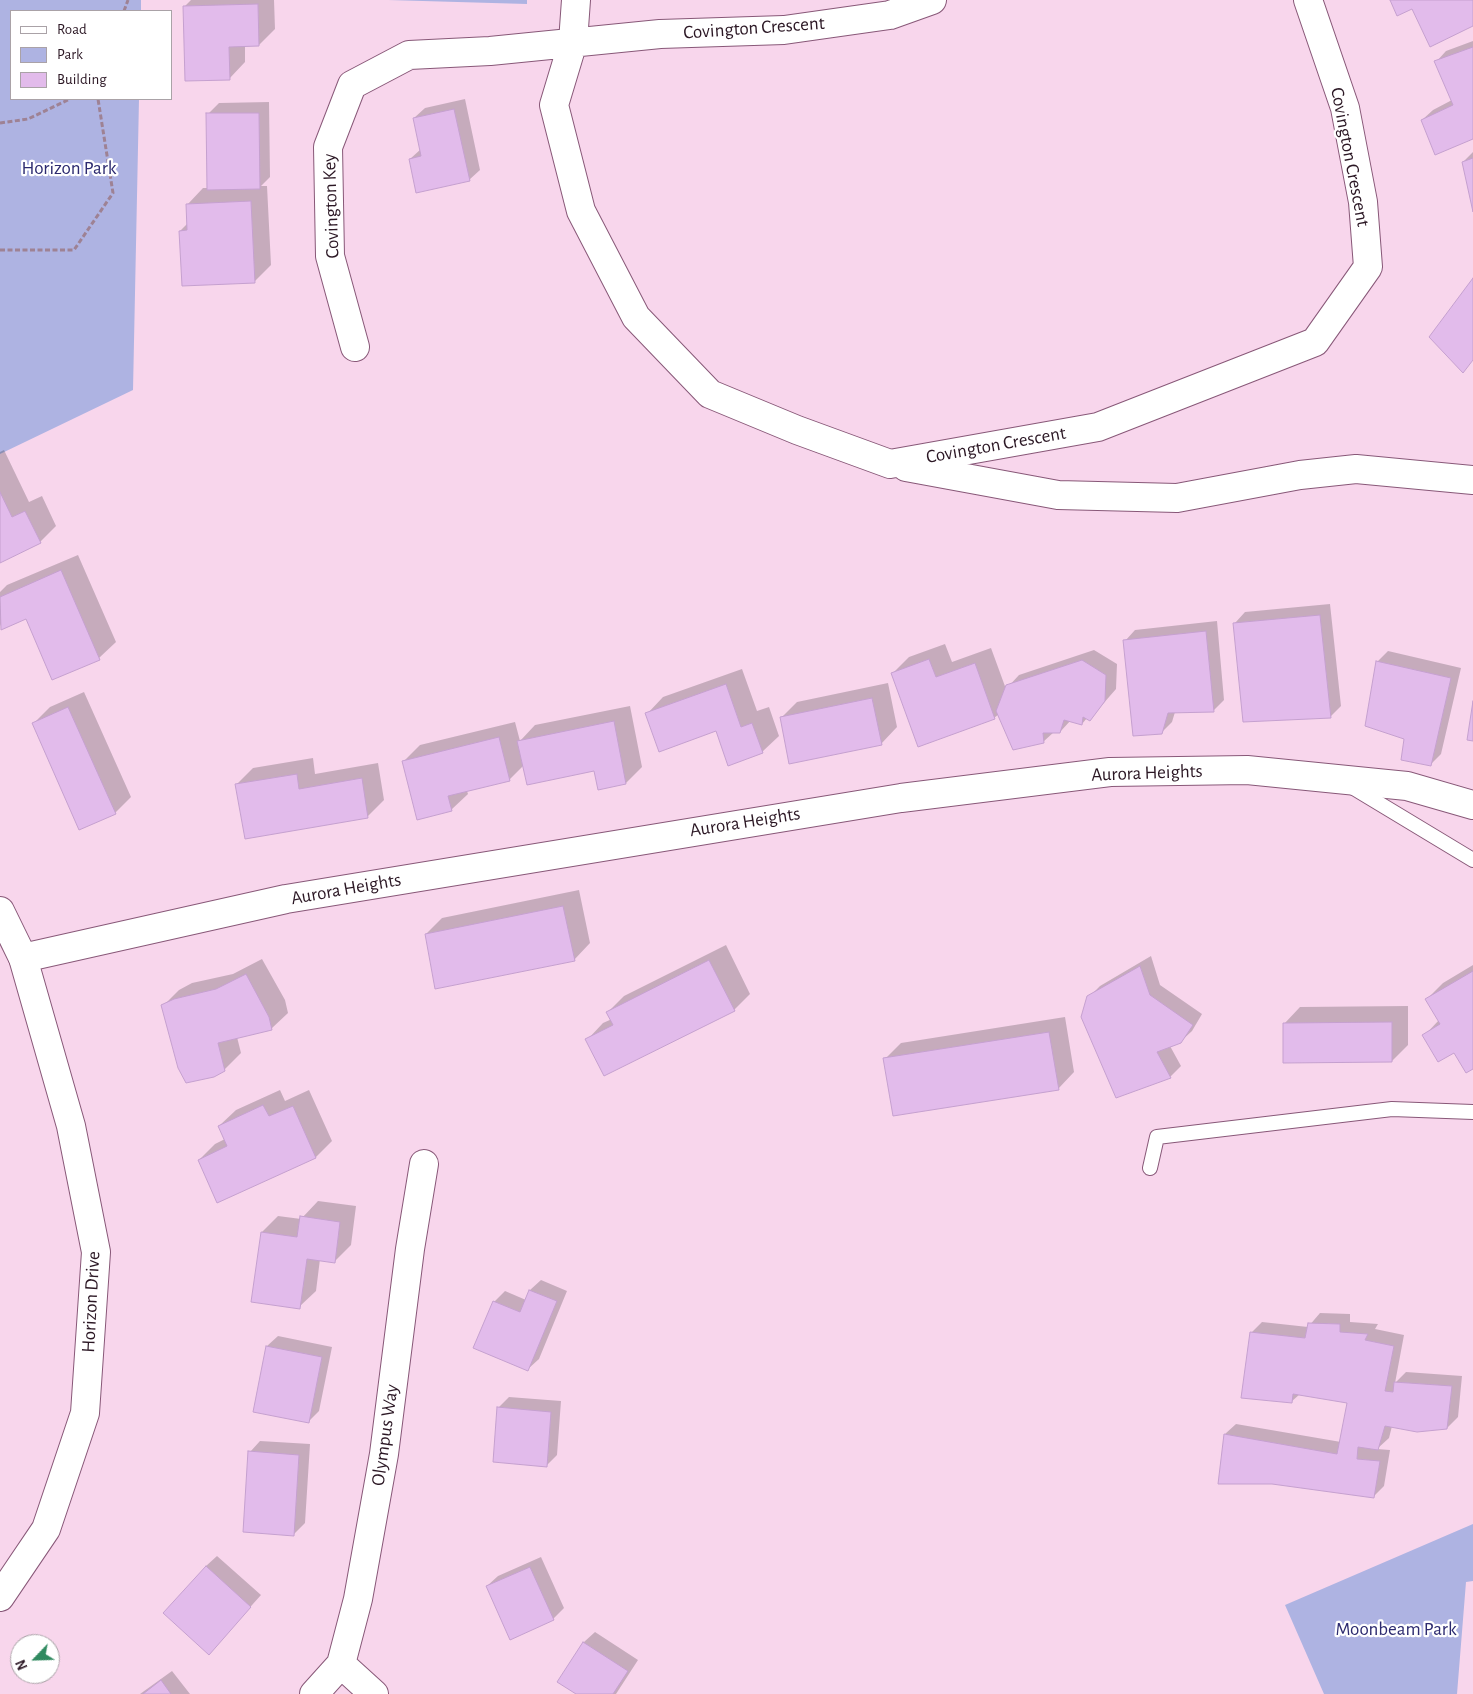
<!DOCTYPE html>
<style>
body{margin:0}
#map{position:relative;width:1473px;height:1694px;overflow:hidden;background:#f8d6ec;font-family:"Alegreya Sans",sans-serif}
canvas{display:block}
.legend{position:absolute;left:10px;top:10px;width:162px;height:90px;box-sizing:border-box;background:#fff;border:1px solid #aaa2a7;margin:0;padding:6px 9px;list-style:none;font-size:15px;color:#2b1724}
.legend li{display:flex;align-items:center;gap:10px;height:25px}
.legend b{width:25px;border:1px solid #aaa2a7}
.north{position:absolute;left:10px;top:1634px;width:50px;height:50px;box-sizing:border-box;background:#fff;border:1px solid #aaa2a7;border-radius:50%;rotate:246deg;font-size:14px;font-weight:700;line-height:20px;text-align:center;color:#2b1724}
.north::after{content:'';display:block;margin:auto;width:18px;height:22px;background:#308a60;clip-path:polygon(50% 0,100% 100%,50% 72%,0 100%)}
</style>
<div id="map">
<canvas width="1473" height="1694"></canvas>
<ul class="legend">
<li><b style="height:6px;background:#fff"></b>Road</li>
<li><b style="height:14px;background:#aeb3e2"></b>Park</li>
<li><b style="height:14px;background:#e2bbeb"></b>Building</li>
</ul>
<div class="north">N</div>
</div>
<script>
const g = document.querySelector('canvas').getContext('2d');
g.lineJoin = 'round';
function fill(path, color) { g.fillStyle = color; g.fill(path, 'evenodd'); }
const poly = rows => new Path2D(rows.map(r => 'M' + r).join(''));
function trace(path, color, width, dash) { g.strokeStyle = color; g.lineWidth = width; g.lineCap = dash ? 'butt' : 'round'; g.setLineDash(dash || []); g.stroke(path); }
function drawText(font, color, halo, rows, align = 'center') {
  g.font = font + ' "Alegreya Sans",sans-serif'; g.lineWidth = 4.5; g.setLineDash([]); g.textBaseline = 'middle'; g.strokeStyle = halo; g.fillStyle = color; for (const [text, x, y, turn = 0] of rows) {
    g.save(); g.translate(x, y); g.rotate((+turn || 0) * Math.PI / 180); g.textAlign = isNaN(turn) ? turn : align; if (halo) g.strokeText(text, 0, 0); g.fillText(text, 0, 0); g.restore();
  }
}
fill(poly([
 [0,0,141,0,141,11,11,11,11,99,139,99,133,390,0,454],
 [388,0,527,0,527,4],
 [1473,1524,1473,1581,1466,1582,1457,1694,1324,1694,1285,1605]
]), '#aeb3e2');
fill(poly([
 [191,0,274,0,275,29,259,45,245,45,245,62,229,79,184,7],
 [1473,41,1473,138,1422,120,1433,110,1452,100,1436,62,1446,51],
 [465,99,480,170,469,180,410,159,421,149,414,118,425,108],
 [269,102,270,177,261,186,267,186,271,265,255,281,180,231,188,223,187,205,203,188,209,188,208,114,219,103],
 [1473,152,1473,206,1463,162],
 [4,450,29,502,42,496,56,526,40,542,0,562,0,452],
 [78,555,116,642,99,658,26,617,2,628,0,624,0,592,7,585],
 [1330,604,1341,706,1330,717,1235,623,1245,612],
 [1217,621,1224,700,1214,710,1175,712,1172,722,1161,733,1125,641,1135,630],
 [945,644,952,662,991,648,1006,689,1019,675,1094,650,1117,664,1116,689,1089,720,1087,718,1082,724,1071,720,1060,732,1054,732,1043,742,999,714,994,718,893,673,909,657],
 [1388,651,1461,668,1441,754,1430,765,1406,738,1377,662],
 [742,669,757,711,769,707,779,736,762,752,717,730,647,714,663,697],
 [888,683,897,727,881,744,781,718,797,702],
 [84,692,131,797,115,813,33,724,50,707],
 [630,706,642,767,626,783,595,770,524,765,509,780,467,791,468,794,451,810,404,761,420,745,515,722,520,741,535,725],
 [313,758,315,774,378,763,384,800,368,816,236,785,253,768],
 [579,890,590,943,574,960,426,934,442,918],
 [726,945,750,994,734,1010,587,1040,603,1023,612,1019,608,1012,624,996],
 [1151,956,1160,985,1202,1014,1192,1031,1180,1042,1170,1046,1181,1066,1170,1077,1089,997,1100,986],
 [262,959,285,1000,288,1013,271,1029,237,1037,241,1053,224,1070,163,1006,179,990,192,983,233,974],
 [1473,965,1473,1068,1455,1051,1424,1036,1439,1020,1427,999,1443,983],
 [1408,1006,1408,1045,1392,1061,1284,1024,1300,1007],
 [1065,1017,1074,1072,1058,1089,885,1059,901,1043],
 [280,1090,285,1101,309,1090,332,1141,316,1157,218,1202,199,1160,215,1144,225,1139,219,1126,236,1110],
 [318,1201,356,1206,351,1245,335,1261,320,1259,316,1291,299,1307,253,1301,262,1232,278,1216,301,1219],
 [541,1280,567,1291,539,1359,528,1369,494,1302,505,1291,526,1300,530,1290],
 [1320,1313,1350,1314,1350,1322,1378,1324,1375,1329,1404,1335,1395,1383,1406,1372,1462,1376,1458,1417,1447,1428,1392,1426,1389,1438,1377,1449,1390,1450,1384,1486,1373,1497,1225,1434,1236,1424,1341,1442,1348,1402,1300,1394,1291,1402,1252,1332,1262,1322,1308,1327],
 [278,1336,332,1347,319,1411,309,1421,267,1346],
 [509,1397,561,1401,557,1455,546,1466,498,1408],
 [260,1441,310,1444,305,1523,294,1534,250,1452],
 [217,1556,261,1595,219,1642,206,1566],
 [541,1557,564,1608,553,1619,487,1586,498,1576],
 [595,1632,638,1660,616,1694,579,1694,559,1681,584,1642],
 [172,1671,190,1694,140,1694]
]), '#0003');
const building = poly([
 [1390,0,1473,0,1473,26,1430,47,1412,9,1397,16,1390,0],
 [258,4,259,46,229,47,230,80,185,81,183,6,258,4],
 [1473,47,1473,139,1435,155,1421,120,1453,105,1434,61,1473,47],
 [454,109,470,181,416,193,409,159,421,156,413,118,454,109],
 [206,113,259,113,260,189,207,190,206,113],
 [1473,158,1473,212,1462,162,1473,158],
 [251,201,255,283,182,286,179,231,187,230,186,204,251,201],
 [1473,278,1473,360,1463,373,1429,337,1473,278],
 [0,492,12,517,25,511,41,543,0,563,0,492],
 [61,570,100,660,52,680,26,619,1,630,0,597,61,570],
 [1320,615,1331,718,1243,722,1233,623,1320,615],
 [1206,631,1214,712,1168,713,1162,734,1133,736,1123,640,1206,631],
 [929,659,936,677,975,663,995,719,918,747,891,673,929,659],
 [1082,660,1106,675,1105,701,1090,721,1083,717,1082,725,1064,720,1060,733,1043,733,1044,743,1013,750,996,711,1006,685,1082,660],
 [1376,661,1451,678,1431,766,1401,760,1404,739,1365,726,1376,661],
 [726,684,741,727,752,723,763,753,728,766,716,731,659,752,645,713,726,684],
 [872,698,882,745,789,764,780,717,872,698],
 [1473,701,1473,741,1467,740,1473,701],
 [68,707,116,814,79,830,32,723,68,707],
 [614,721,626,784,598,790,594,771,527,785,517,741,614,721],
 [499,737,510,781,448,796,452,811,417,820,402,761,499,737],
 [297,774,299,789,362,778,368,818,245,839,235,784,297,774],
 [563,906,575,961,435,989,425,934,563,906],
 [709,960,735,1011,604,1076,585,1039,613,1025,606,1012,709,960],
 [1140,966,1150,995,1193,1025,1181,1043,1157,1052,1171,1078,1116,1098,1081,1017,1087,996,1140,966],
 [1473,971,1473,1069,1466,1073,1454,1053,1438,1062,1422,1035,1440,1024,1425,999,1473,971],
 [246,974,269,1017,272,1030,218,1043,225,1071,214,1077,186,1083,178,1068,161,1005,174,999,216,989,246,974],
 [1392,1022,1392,1062,1283,1063,1283,1023,1392,1022],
 [1049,1032,1059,1090,893,1116,883,1058,1049,1032],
 [263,1105,269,1116,293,1106,316,1158,217,1203,198,1160,227,1146,218,1126,263,1105],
 [300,1216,340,1222,335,1263,307,1259,300,1309,251,1302,261,1232,297,1237,300,1216],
 [529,1290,557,1301,528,1371,473,1348,493,1301,520,1312,529,1290],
 [1308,1323,1340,1324,1340,1332,1368,1334,1365,1340,1394,1346,1385,1391,1393,1392,1394,1382,1452,1386,1447,1429,1417,1432,1385,1426,1378,1450,1358,1447,1357,1459,1380,1461,1374,1498,1272,1484,1218,1484,1224,1434,1337,1454,1347,1403,1293,1394,1292,1403,1241,1398,1250,1332,1305,1338,1308,1323],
 [266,1346,322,1357,309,1423,253,1412,266,1346],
 [497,1407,551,1412,547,1467,493,1462,497,1407],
 [248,1451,299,1455,294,1536,243,1532,248,1451],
 [206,1566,251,1607,209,1655,163,1613,206,1566],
 [530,1567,554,1620,510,1640,486,1586,530,1567],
 [583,1642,628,1671,613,1694,576,1694,557,1682,583,1642],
 [161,1680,171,1694,143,1694,161,1680]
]);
fill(building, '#e2bbeb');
trace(building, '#c5a0cf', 1);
const service = poly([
 [1352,787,1473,860],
 [1150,1168,1157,1137,1392,1109,1473,1112]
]);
const minor = poly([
 [576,0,573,42,554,105,581,211,636,317,710,394,797,430,890,464,1098,427,1315,342,1368,267,1363,202,1345,108,1308,0],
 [355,347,330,256,328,147,352,85,409,55,490,51,660,34,784,30,890,15,932,0],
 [906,467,1058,495,1177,498,1300,475,1356,469,1473,480],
 [23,958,286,899,901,798,1110,772,1247,770,1407,786,1473,805],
 [341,1664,374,1694],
 [314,1694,341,1664,358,1599,384,1454,410,1249,424,1164]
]);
const tertiary = poly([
 [0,911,23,958,71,1126,96,1252,85,1413,46,1529,0,1597]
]);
trace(service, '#885878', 16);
trace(minor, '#885878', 30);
trace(tertiary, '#885878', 30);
trace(poly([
 [124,11,128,0],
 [0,123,28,119,70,99],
 [0,250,74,250,113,193,98,99]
]), '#9e8294', 3, [5, 2.5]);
trace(service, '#fff', 14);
trace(minor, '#fff', 28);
trace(tertiary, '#fff', 28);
drawText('19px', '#2b1724', '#fff', [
 ["Covington Crescent",754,28,-4],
 ["Covington Crescent",1350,157,79],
 ["Covington Key",331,206,-92],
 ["Covington Crescent",996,445,-10],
 ["Aurora Heights",1147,773,-2],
 ["Aurora Heights",745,822,-9],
 ["Aurora Heights",346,889,-10],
 ["Horizon Drive",91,1302,-87],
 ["Olympus Way",385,1435,-82]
]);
drawText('19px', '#2c2a6f', '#fff', [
 ["Horizon Park",69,168],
 ["Moonbeam Park",1396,1629]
]);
</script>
